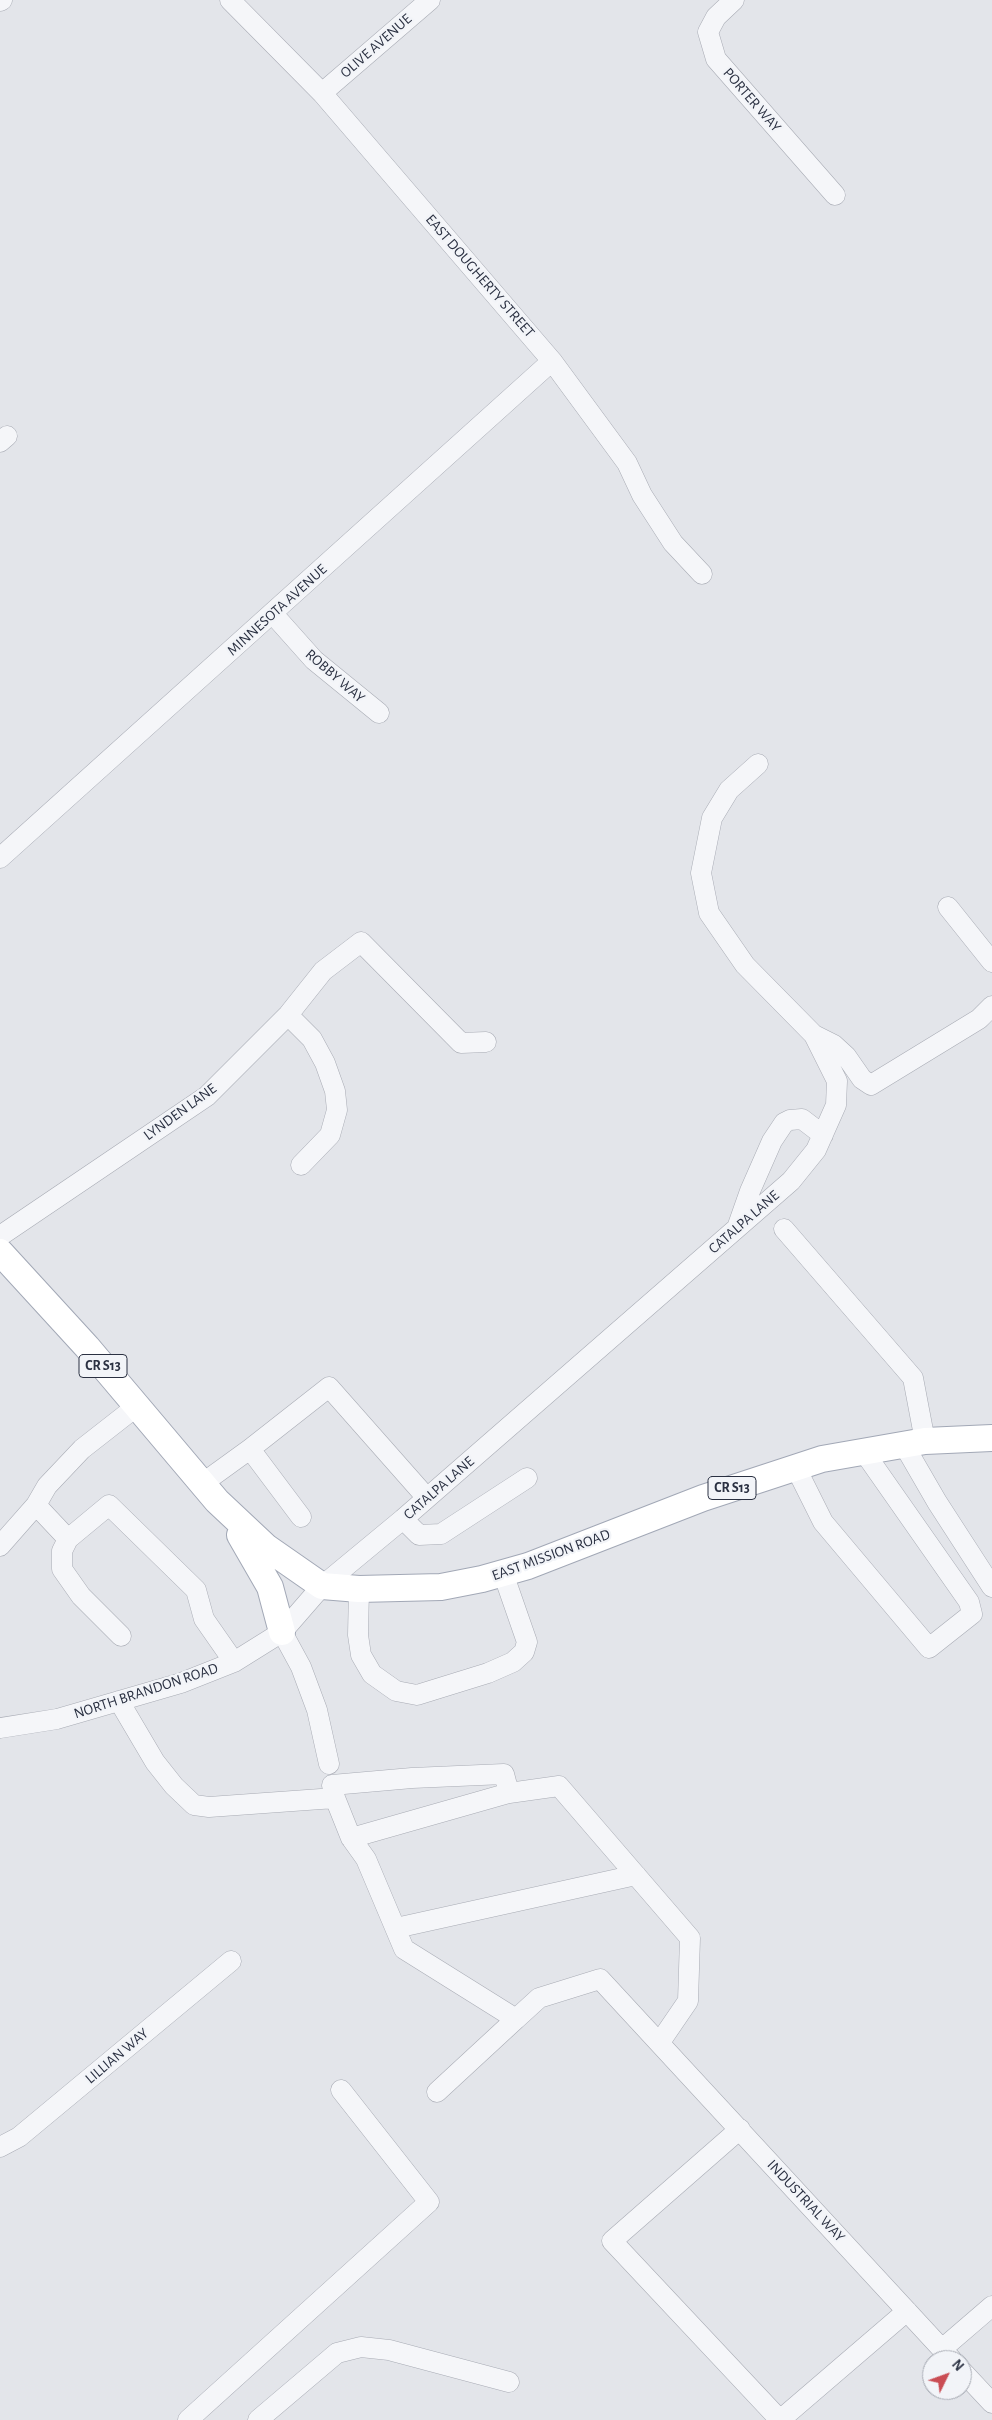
<!DOCTYPE html>
<style>
body{margin:0}
#map{position:relative;width:992px;height:2420px;overflow:hidden;background:#e3e5ea;font-family:"Alegreya Sans",sans-serif}
canvas{display:block}
.north{position:absolute;left:922px;top:2350px;width:50px;height:50px;box-sizing:border-box;background:#f2f4f8;border:1px solid #a2a6af;border-radius:50%;rotate:48deg;font-size:14px;font-weight:700;line-height:20px;text-align:center;color:#2b3142}
.north::after{content:'';display:block;margin:auto;width:18px;height:22px;background:#ca4d54;clip-path:polygon(50% 0,100% 100%,50% 72%,0 100%)}
</style>
<div id="map">
<canvas width="992" height="2420"></canvas>
<div class="north">N</div>
</div>
<script>
const g = document.querySelector('canvas').getContext('2d');
g.lineJoin = 'round';
const poly = rows => new Path2D(rows.map(r => 'M' + r).join(''));
function trace(path, color, width, dash) { g.strokeStyle = color; g.lineWidth = width; g.lineCap = dash ? 'butt' : 'round'; g.setLineDash(dash || []); g.stroke(path); }
function drawText(font, color, halo, rows, align = 'center') {
  g.font = font + ' "Alegreya Sans",sans-serif'; g.lineWidth = 4.5; g.setLineDash([]); g.textBaseline = 'middle'; g.strokeStyle = halo; g.fillStyle = color; for (const [text, x, y, turn = 0] of rows) {
    g.save(); g.translate(x, y); g.rotate((+turn || 0) * Math.PI / 180); g.textAlign = isNaN(turn) ? turn : align; if (halo) g.strokeText(text, 0, 0); g.fillText(text, 0, 0); g.restore();
  }
}
const minor = poly([
 [230,0,322,93,552,361,627,463,642,495,673,543,702,574],
 [734,0,716,17,708,32,716,59,835,195],
 [0,1,2,0],
 [322,93,430,0],
 [0,442,7,436],
 [273,614,314,660,379,713],
 [0,858,552,361],
 [948,907,992,962],
 [288,1015,312,1039,325,1063,335,1091,337,1110,330,1135,301,1165],
 [814,1035,834,1045,846,1056,862,1079,871,1085,979,1019,992,1006],
 [737,1228,750,1191,772,1141,784,1123,790,1120,802,1119,823,1135],
 [784,1229,913,1378,925,1441],
 [0,1236,207,1096,288,1015,323,971,361,942,461,1043,486,1042],
 [137,1406,82,1449,47,1486,36,1505,68,1539,109,1505,196,1590,204,1619,234,1662],
 [904,1445,937,1502,992,1587],
 [250,1449,329,1387,427,1498],
 [796,1468,823,1522,929,1648,972,1614,969,1602,864,1452],
 [203,1483,250,1449,301,1517],
 [403,1519,419,1535,441,1534,527,1478],
 [68,1539,62,1551,62,1569,81,1596,121,1636],
 [0,1546,36,1505],
 [359,1589,358,1635,361,1655,372,1674,396,1691,417,1695,488,1673,513,1662,524,1652,527,1642,503,1573],
 [282,1632,301,1667,317,1710,329,1764],
 [119,1701,155,1762,174,1786,194,1805,209,1807,335,1798],
 [0,1728,57,1719,181,1683,234,1662,282,1632,322,1586,403,1519,791,1181,816,1150,836,1105,837,1081,814,1035,745,965,709,913,701,873,712,818,729,790,758,764],
 [351,1838,509,1793],
 [396,1928,636,1875],
 [660,2042,688,2001,690,1938,559,1786,509,1793,504,1774,412,1778,332,1785,335,1798,351,1838,366,1859,404,1949,516,2019,539,1998,600,1979,952,2360],
 [437,2092,516,2019],
 [740,2129,612,2241,780,2420,907,2311],
 [0,2147,19,2137,231,1961],
 [942,2349,992,2306],
 [962,2371,992,2403],
 [188,2420,429,2202,341,2090],
 [258,2420,337,2353,361,2347,389,2350,509,2382]
]);
const major = poly([
 [0,1252,87,1347,217,1501,266,1547,322,1586,359,1589,441,1587,482,1579,528,1566,703,1498,822,1459,925,1441,992,1438],
 [240,1535,270,1587,282,1632]
]);
trace(minor, '#a8abb4', 21);
trace(major, '#a2a8b6', 28);
trace(minor, '#f5f6f9', 20);
trace(major, '#fff', 26);
for (const [x, y, w] of [
 [103,1366,48],
 [732,1488,48]
]) { const box = new Path2D(); box.roundRect(x - w / 2, y - 11.5, w, 23, 4); g.fillStyle = '#f2f4f8'; g.fill(box); trace(box, '#2b3142', 1); }
drawText('bold 14px', '#2b3142', null, [
 ["CR S13",103,1366],
 ["CR S13",732,1488]
]);
drawText('15px', '#2b3142', '#f2f4f8', [
 ["OLIVE AVENUE",376,46,-41],
 ["PORTER WAY",752,100,49],
 ["EAST DOUGHERTY STREET",480,276,49],
 ["MINNESOTA AVENUE",277,610,-42],
 ["ROBBY WAY",335,676,41],
 ["LYNDEN LANE",180,1112,-36],
 ["CATALPA LANE",744,1222,-41],
 ["CATALPA LANE",439,1488,-41],
 ["EAST MISSION ROAD",551,1555,-20],
 ["NORTH BRANDON ROAD",146,1691,-18],
 ["LILLIAN WAY",117,2056,-40],
 ["INDUSTRIAL WAY",806,2201,47]
]);
</script>
